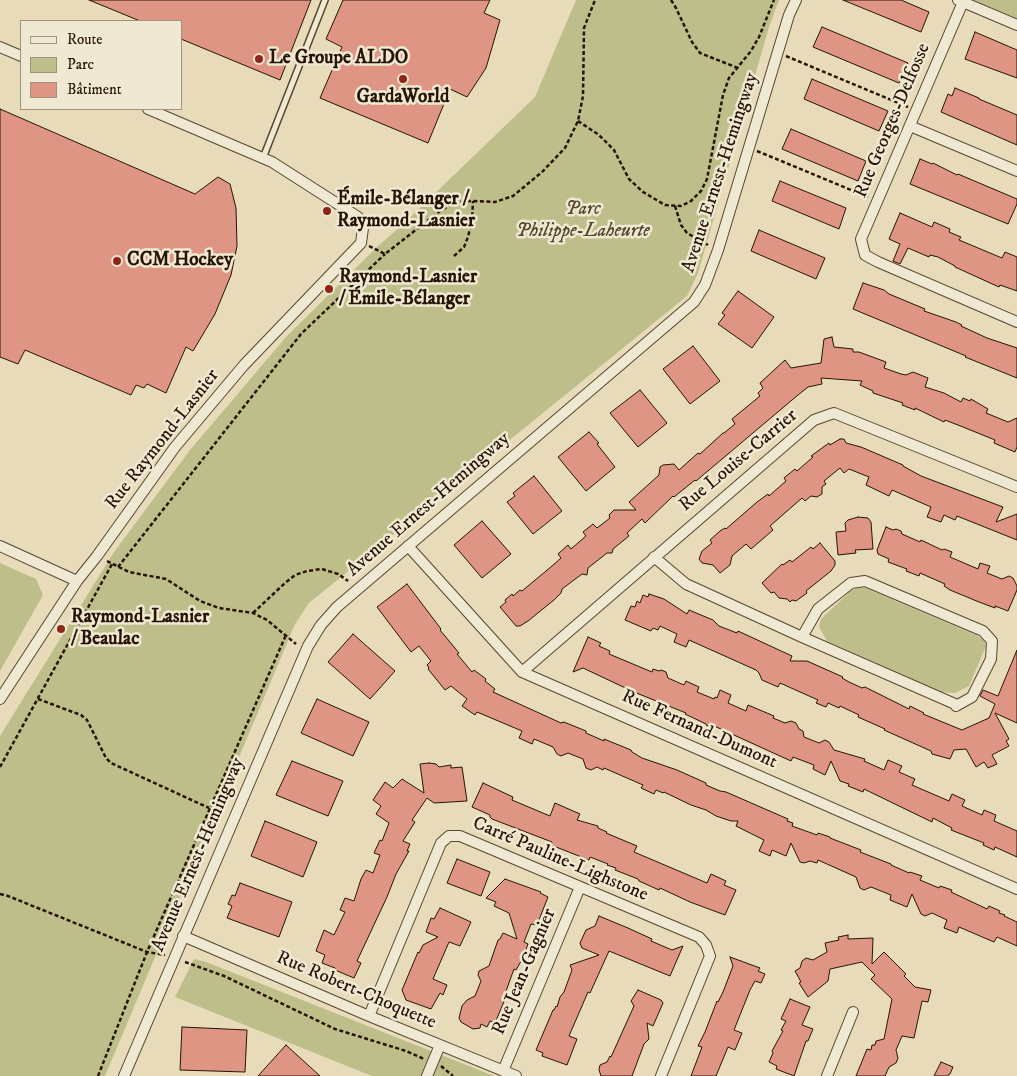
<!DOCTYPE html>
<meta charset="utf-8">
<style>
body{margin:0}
#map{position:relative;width:1017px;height:1076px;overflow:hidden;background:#e7dbb9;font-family:"IM FELL DW Pica",serif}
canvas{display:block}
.legend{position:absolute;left:20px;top:20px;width:162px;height:90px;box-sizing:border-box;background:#efe8d2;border:1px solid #9f937f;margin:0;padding:6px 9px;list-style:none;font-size:15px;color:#281403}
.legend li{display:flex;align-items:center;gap:10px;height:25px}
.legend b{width:25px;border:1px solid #9f937f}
</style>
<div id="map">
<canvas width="1017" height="1076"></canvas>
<ul class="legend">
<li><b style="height:6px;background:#efe8d2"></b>Route</li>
<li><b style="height:14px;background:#bdbe8a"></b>Parc</li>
<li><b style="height:14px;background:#de9583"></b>Bâtiment</li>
</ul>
</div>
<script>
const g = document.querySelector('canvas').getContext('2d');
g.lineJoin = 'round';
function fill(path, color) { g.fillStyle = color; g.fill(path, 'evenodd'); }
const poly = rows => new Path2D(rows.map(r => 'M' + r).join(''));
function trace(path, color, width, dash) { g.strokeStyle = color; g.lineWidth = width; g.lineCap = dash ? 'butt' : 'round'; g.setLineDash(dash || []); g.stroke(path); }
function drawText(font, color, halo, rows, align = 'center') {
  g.font = font + ' "IM FELL DW Pica",serif'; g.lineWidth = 5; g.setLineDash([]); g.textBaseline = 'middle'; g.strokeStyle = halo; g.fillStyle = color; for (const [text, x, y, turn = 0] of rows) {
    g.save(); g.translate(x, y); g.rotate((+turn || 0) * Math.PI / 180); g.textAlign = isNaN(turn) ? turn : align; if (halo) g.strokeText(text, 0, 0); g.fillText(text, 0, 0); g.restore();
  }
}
fill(poly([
 [576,0,779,0,769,27,698,273,687,296,309,603,295,624,105,1076,0,1076,0,736,114,552,190,450,286,337,378,246,400,227,535,97],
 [962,0,1017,0,1017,24],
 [0,563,36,579,43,595,0,671],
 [858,588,865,588,976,635,983,640,986,646,969,686,955,693,942,692,827,641,819,627,821,619,852,590],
 [194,959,206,962,494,1076,372,1076,175,997]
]), '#bdbe8a');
const building = poly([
 [89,0,311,0,280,80,181,39,181,21,140,21,89,0],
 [343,0,490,0,484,13,500,20,486,68,467,97,450,89,428,143,320,98,342,47,326,39,343,0],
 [843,0,901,0,929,12,921,32,843,0],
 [822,27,908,63,899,83,813,47,822,27],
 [975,32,1017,50,1017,78,965,59,975,32],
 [812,79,888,111,879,131,804,99,812,79],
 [955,88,979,98,979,99,1017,115,1017,145,941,112,948,94,952,96,955,88],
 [0,109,195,194,218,177,230,184,236,208,237,246,231,275,215,314,193,351,186,347,166,393,147,384,144,388,136,385,131,395,25,350,18,364,0,357,0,109],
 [791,129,866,161,858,181,782,149,791,129],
 [920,159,932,164,933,163,957,175,958,174,1017,199,1017,204,1008,224,910,184,920,159],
 [780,181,846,208,839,229,772,201,780,181],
 [900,213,932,227,934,222,950,229,949,232,961,237,959,240,1002,258,1005,252,1017,257,1017,291,1000,285,999,287,955,267,955,266,938,257,930,255,929,257,908,248,900,264,893,261,900,244,889,239,900,213],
 [759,230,825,258,816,279,751,251,759,230],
 [863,283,884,290,889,294,925,309,924,311,956,322,962,325,961,326,987,338,1017,348,1017,378,965,357,966,356,853,309,863,283],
 [738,291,774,317,752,348,718,324,725,315,722,313,738,291],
 [832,337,834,347,853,349,853,352,859,352,886,362,884,368,901,374,906,375,913,372,928,378,925,387,944,393,961,402,963,398,970,401,971,399,988,409,986,413,1008,422,1017,418,1017,447,1015,452,994,443,995,440,963,427,945,420,944,422,915,408,915,410,902,405,903,403,873,393,873,391,860,385,862,381,821,378,822,384,808,387,798,395,696,481,695,480,674,497,673,496,645,523,642,519,627,533,629,536,613,549,612,553,607,553,588,568,587,575,582,574,562,589,561,593,554,600,528,621,520,626,516,626,500,607,506,602,505,600,512,594,513,596,520,590,522,591,552,566,561,558,558,554,568,545,571,549,586,536,583,532,593,524,597,528,610,518,609,515,614,510,636,510,629,502,659,475,660,467,663,465,674,464,679,470,698,453,700,454,723,433,724,433,735,424,732,419,760,396,758,393,763,388,760,383,785,360,791,368,821,363,824,339,832,337],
 [693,346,720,381,690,404,663,369,693,346],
 [640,390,667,423,638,447,610,413,640,390],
 [589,432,599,443,597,444,615,467,586,491,558,457,589,432],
 [840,439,844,439,846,443,861,447,903,465,903,466,921,476,1003,507,996,522,1017,514,1017,540,957,516,955,520,944,515,941,522,927,517,931,507,892,490,889,496,866,485,869,477,849,469,844,473,840,468,824,481,826,484,822,487,822,494,817,497,811,496,805,501,802,498,770,526,773,530,751,549,746,544,732,556,730,565,720,573,713,565,702,563,699,559,702,551,712,543,710,540,720,531,725,528,726,529,757,502,768,494,769,496,786,481,784,478,795,469,797,471,813,457,811,456,829,443,830,445,840,439],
 [534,476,562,511,533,534,507,502,515,496,513,493,534,476],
 [858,517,868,518,871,522,873,549,855,550,856,553,838,555,836,532,846,531,845,523,848,520,858,517],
 [482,521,511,554,482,578,454,545,482,521],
 [886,527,893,530,896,529,901,531,902,534,920,542,921,540,942,550,944,549,952,552,950,557,978,569,980,563,990,566,987,573,1002,579,1009,576,1013,578,1017,586,1017,590,1008,611,995,606,995,608,979,602,950,590,944,586,945,584,920,573,919,576,906,571,907,569,888,562,889,559,878,554,877,550,886,527],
 [820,543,835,561,835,565,831,571,806,591,807,593,796,601,792,600,790,602,787,599,779,598,774,592,771,593,762,583,782,564,783,565,790,560,792,562,811,547,813,549,820,543],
 [407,584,441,629,440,630,459,653,457,654,472,672,474,670,486,679,485,681,495,689,493,692,561,723,564,722,586,731,586,733,604,741,604,739,631,750,632,752,642,758,677,770,706,783,706,785,720,791,726,792,788,819,787,821,793,823,792,826,817,835,818,833,830,837,830,838,861,850,860,852,891,864,891,865,909,873,910,872,922,876,920,880,939,888,940,886,952,890,951,892,987,909,989,906,1000,911,999,913,1005,915,1004,916,1017,922,1017,946,997,937,994,942,959,927,957,933,944,928,947,920,932,913,925,916,921,914,912,894,907,907,890,900,891,895,871,887,864,890,860,888,856,877,818,860,817,863,810,861,804,863,800,862,791,843,786,856,772,850,770,856,759,851,764,840,736,826,738,821,731,821,716,816,706,810,691,805,664,792,663,793,656,790,654,794,641,788,643,785,604,768,603,770,597,767,591,770,586,768,583,759,568,753,561,756,557,754,553,747,534,739,532,744,519,738,522,731,477,712,475,715,462,706,467,699,451,686,445,690,428,669,429,668,427,665,431,661,419,646,411,652,377,607,407,584],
 [649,594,664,599,687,614,689,610,713,620,719,626,737,633,738,631,779,650,792,656,790,661,807,661,843,677,842,678,849,682,862,688,865,687,909,709,910,706,924,713,923,714,962,730,989,718,995,704,980,696,983,690,998,696,1017,650,1017,723,995,713,1009,739,1006,741,1009,746,992,755,997,764,988,768,984,762,976,767,966,749,954,750,950,759,932,754,931,751,884,730,885,729,858,717,859,715,840,706,839,708,828,703,826,707,816,703,818,700,780,683,778,687,762,680,759,673,756,670,689,640,686,647,674,642,677,634,660,626,658,630,653,628,651,631,625,620,631,606,635,607,637,601,640,603,643,595,648,597,649,594],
 [353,634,395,671,370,699,328,662,353,634],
 [588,637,601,643,599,646,610,651,609,654,652,672,653,669,659,671,661,670,666,672,668,678,684,685,686,681,699,687,697,692,714,699,715,697,717,698,720,690,731,695,728,703,746,711,748,705,774,716,773,718,785,723,791,721,796,723,799,729,803,731,804,737,819,743,825,740,829,742,834,750,865,759,864,761,884,770,888,760,902,766,899,772,915,779,912,785,949,801,952,794,965,800,962,806,982,815,984,810,996,815,994,821,1017,831,1017,857,995,847,994,850,983,845,984,843,951,830,952,828,933,818,932,822,864,789,863,792,848,786,849,784,840,781,831,761,825,775,813,769,814,765,793,757,791,761,712,725,707,726,706,724,685,714,686,713,634,692,583,668,573,672,588,637],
 [317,699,369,722,353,756,301,733,317,699],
 [292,761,343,781,328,816,276,795,292,761],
 [429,763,436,764,439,767,451,765,451,768,462,767,467,801,434,803,427,798,412,820,415,822,403,841,410,844,407,851,409,851,396,874,387,897,357,961,361,963,354,978,335,970,335,968,322,963,325,955,316,951,324,930,334,935,345,912,340,910,345,898,354,901,361,879,366,870,373,873,380,855,374,853,380,840,382,841,389,823,376,814,381,806,373,800,385,782,393,788,402,779,424,793,420,764,429,763],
 [483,783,513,797,512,800,550,816,555,803,580,814,577,820,598,826,598,828,607,832,606,833,637,846,634,852,707,883,711,874,726,881,724,885,736,890,725,915,690,902,660,888,659,890,639,881,638,879,615,870,616,868,607,865,608,864,590,857,589,860,551,845,552,842,492,819,490,817,490,815,472,807,483,783],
 [265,821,317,842,303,877,251,856,265,821],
 [457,859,490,872,481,896,447,883,457,859],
 [505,879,541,892,540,893,548,897,537,925,531,924,524,942,528,944,523,958,516,970,514,969,506,991,508,992,495,1023,490,1021,487,1027,481,1024,480,1028,473,1029,461,1022,459,1018,462,1006,467,1000,475,996,481,981,478,975,479,971,489,966,498,940,500,939,503,933,517,939,509,913,494,906,496,902,486,898,505,879],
 [240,883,292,902,279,937,227,918,232,906,228,904,232,895,235,896,240,883],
 [440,908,471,922,460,946,449,942,433,979,447,985,443,995,440,993,431,1009,406,1000,402,990,418,952,419,953,423,945,438,937,426,932,431,918,434,919,440,908],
 [599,916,628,928,652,939,651,941,672,950,683,946,670,976,609,951,590,993,588,992,569,1036,577,1039,567,1065,542,1056,543,1053,536,1050,553,1010,554,1010,556,1006,557,1007,560,997,564,992,572,970,570,965,599,955,582,948,580,943,586,930,595,926,599,916],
 [848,935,848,939,873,938,872,964,884,952,906,974,904,976,915,987,931,990,928,1002,922,1001,914,1038,902,1036,896,1050,898,1058,896,1063,889,1067,885,1076,856,1076,867,1049,871,1050,872,1045,875,1045,876,1041,884,1039,892,999,871,979,875,975,862,962,830,969,828,981,808,997,799,983,801,982,795,971,800,968,802,961,806,958,813,960,827,952,825,943,839,940,838,937,848,935],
 [730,957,760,968,758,971,765,974,761,983,755,981,750,990,734,1030,742,1033,735,1050,728,1047,716,1076,691,1076,702,1047,698,1046,705,1032,717,1001,718,1002,723,992,733,966,730,957],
 [638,990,661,1000,663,1003,653,1026,647,1023,649,1039,644,1044,632,1076,601,1076,599,1070,600,1065,607,1062,610,1056,611,1057,634,1006,631,1001,638,990],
 [790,999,810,1007,802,1025,813,1029,808,1041,806,1041,794,1076,776,1069,777,1066,769,1062,773,1053,772,1051,783,1031,781,1030,786,1021,781,1019,790,999],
 [182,1027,247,1030,245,1072,180,1070,182,1027],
 [286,1045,320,1076,258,1076,286,1045],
 [941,1062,953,1067,950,1074,947,1076,934,1076,941,1062]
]);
fill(building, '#de9583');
trace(building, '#281403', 1);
const lane = poly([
 [263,158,325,0]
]);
const street = poly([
 [958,0,1017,25],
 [963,2,861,239,865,255,878,262,1017,322],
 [0,47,21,56],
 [910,126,1017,171],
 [0,546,77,581],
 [408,546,522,672,1017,889],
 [654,557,686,584,802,637,955,704,956,706,972,697,991,659,992,641,983,631,865,581,851,583,818,609,802,637],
 [522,672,814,420,834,413,1017,487],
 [0,699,77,581,97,556,175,447,244,365,361,243,363,228,358,217,272,162,148,109],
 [183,936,369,1016,516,1076],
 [369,1016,441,843,449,836,460,836,699,937,706,945,710,956,661,1076],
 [503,1071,580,887],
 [124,1076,308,646,321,625,337,607,694,302,705,285,718,250,789,15,796,0],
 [427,1076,440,1045],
 [827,1076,853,1012]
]);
trace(lane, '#584630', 8);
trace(street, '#584630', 12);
trace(poly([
 [671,0,676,8,692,42,700,53,738,68],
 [786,56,908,107],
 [578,121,599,135,614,150,629,179,643,192,665,205,681,206,691,201,701,191,707,179,723,95,729,78,751,51,759,37,774,0],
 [757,151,868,197],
 [675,206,681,225,687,233,708,245],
 [369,246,385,254,440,211,456,202,473,201,495,202,513,196,542,172,565,148,578,121,583,96,584,28,595,0],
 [454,256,464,247,468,237,472,220,473,201],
 [107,561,129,572,166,579,200,601,219,608,253,613,267,620,296,644],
 [118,567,301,334,385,254],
 [253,613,285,583,295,575,307,571,322,569,338,574,348,581],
 [38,699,81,715,87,720,106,758,111,763,209,808],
 [0,767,112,564],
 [0,894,8,896,147,952,165,955],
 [185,962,224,976,335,1029,406,1051,424,1059],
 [441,1066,453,1076],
 [98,1076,147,952,286,635]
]), '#281403', 2.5, [4, 2.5]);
trace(lane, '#efe8d2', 5);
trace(street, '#efe8d2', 10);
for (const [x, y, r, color] of [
 [259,59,5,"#8f2418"],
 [403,79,5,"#8f2418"],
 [327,211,5,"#8f2418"],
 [117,261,5,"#8f2418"],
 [329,289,5,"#8f2418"],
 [61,629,5,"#8f2418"]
]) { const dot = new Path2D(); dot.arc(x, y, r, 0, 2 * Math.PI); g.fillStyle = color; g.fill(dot); trace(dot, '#efe8d2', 2); }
drawText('bold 19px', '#281403', '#efe8d2', [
 ["Le Groupe ALDO",269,59],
 ["GardaWorld",403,98,"center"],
 ["Émile-Bélanger /",337,200],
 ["Raymond-Lasnier",337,222],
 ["CCM Hockey",127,261],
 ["Raymond-Lasnier",339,278],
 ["/ Émile-Bélanger",339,300],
 ["Raymond-Lasnier",71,618],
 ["/ Beaulac",71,640]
], 'left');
drawText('19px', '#281403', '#efe8d2', [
 ["Rue Georges-Delfosse",893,121,-67],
 ["Avenue Ernest-Hemingway",721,173,-72],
 ["Rue Raymond-Lasnier",163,440,-52],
 ["Rue Louise-Carrier",739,461,-40],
 ["Avenue Ernest-Hemingway",429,505,-41],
 ["Rue Fernand-Dumont",699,730,24],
 ["Avenue Ernest-Hemingway",199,855,-67],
 ["Carré Pauline-Lighstone",560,860,23],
 ["Rue Jean-Gagnier",525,972,-67],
 ["Rue Robert-Choquette",356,991,23]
]);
drawText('italic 19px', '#55472c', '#efe8d2', [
 ["Parc",583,210],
 ["Philippe-Laheurte",583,232]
]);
</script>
